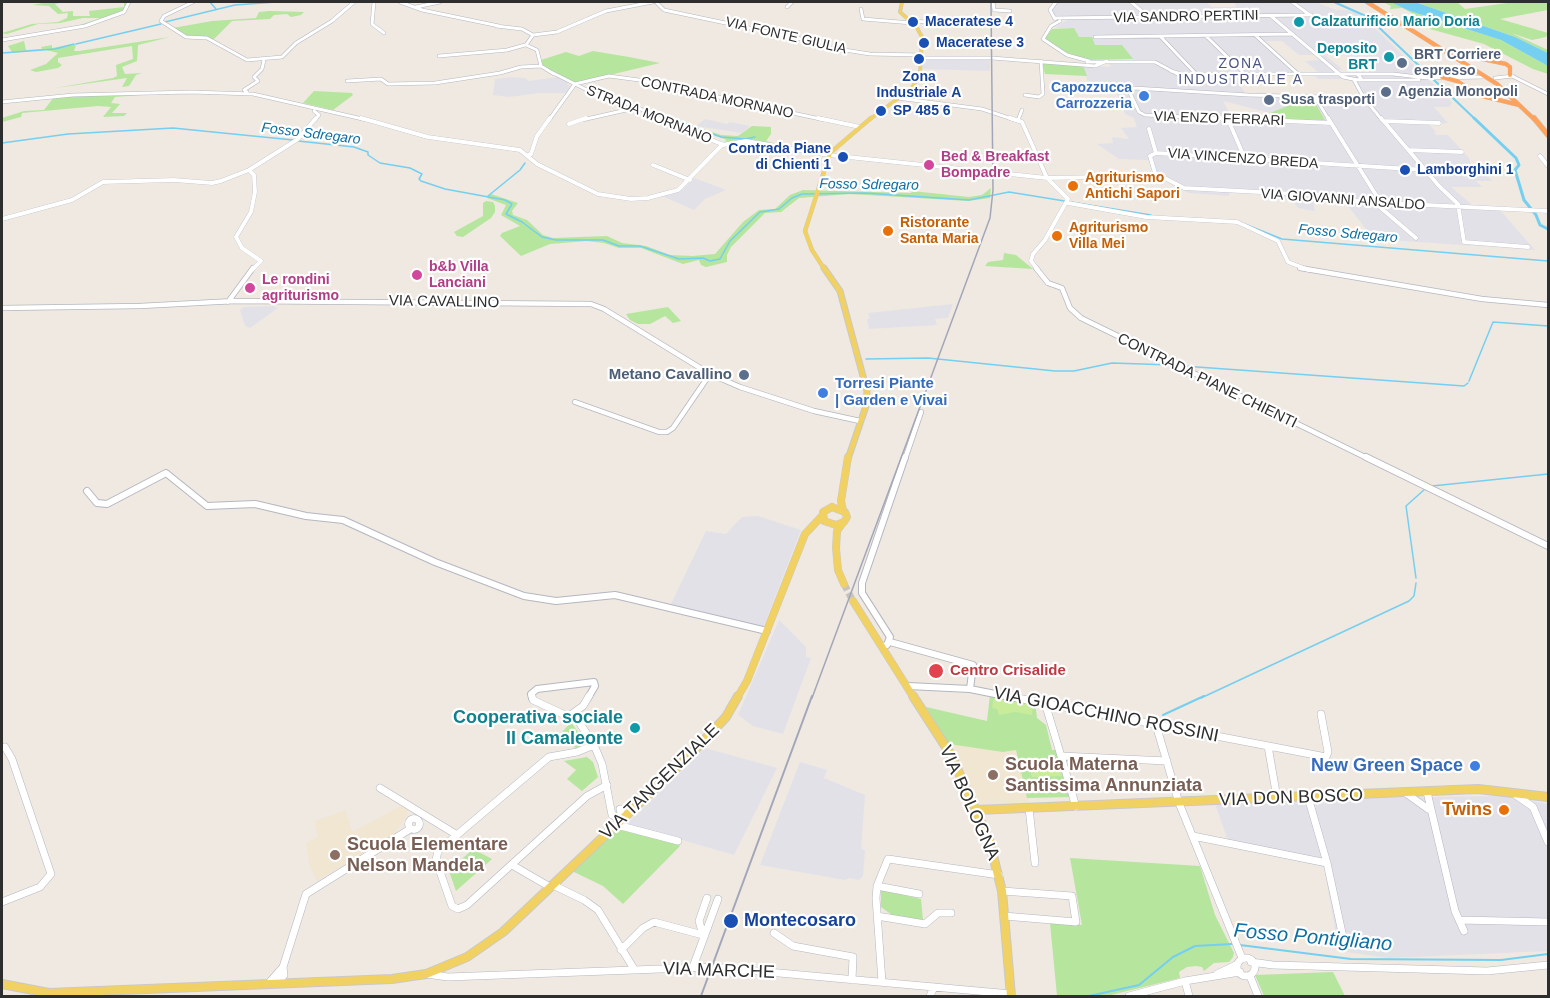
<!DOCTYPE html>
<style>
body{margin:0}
#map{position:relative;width:1550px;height:998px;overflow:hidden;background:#efe9e1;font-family:Arial,sans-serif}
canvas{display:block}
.frame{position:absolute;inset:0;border:3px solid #2e2e2e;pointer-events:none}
</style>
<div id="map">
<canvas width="1550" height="998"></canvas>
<div class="frame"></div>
</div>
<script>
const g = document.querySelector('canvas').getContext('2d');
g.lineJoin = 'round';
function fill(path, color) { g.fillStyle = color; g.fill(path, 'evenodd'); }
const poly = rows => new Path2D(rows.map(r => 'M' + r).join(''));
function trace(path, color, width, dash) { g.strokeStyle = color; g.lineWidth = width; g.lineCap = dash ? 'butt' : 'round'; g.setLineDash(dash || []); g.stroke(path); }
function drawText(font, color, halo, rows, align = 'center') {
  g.font = font + ' Arial,sans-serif'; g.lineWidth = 4.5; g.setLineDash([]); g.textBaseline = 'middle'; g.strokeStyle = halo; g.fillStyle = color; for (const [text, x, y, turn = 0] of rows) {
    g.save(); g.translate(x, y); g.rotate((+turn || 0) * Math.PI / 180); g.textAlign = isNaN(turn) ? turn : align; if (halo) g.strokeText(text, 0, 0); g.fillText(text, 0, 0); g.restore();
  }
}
fill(poly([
 [1058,2,1210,2,1212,3,1207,3,1212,7,1236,7,1234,2,1303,2,1318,3,1336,10,1348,10,1361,15,1449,99,1452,103,1449,107,1434,107,1448,123,1429,124,1436,132,1434,132,1436,135,1448,135,1469,158,1471,166,1479,167,1492,181,1476,181,1482,187,1451,187,1476,208,1499,209,1535,250,1374,239,1344,201,1312,197,1315,211,1298,208,1293,201,1279,200,1275,194,1229,193,1229,196,1189,193,1154,175,1148,160,1119,159,1097,144,1113,143,1112,137,1129,139,1121,128,1137,127,1134,118,1125,114,1114,86,1088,84,1083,65,1109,67,1111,67,1108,62,1132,60,1122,45,1095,45,1079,37,1073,28,1054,28,1069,19,1056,18,1051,9],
 [1265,41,1282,41,1299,55,1315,55,1321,60,1305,61,1318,72,1299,72],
 [1325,55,1345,55,1369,72,1340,72,1338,70,1342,69],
 [1232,75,1314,75,1318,79,1346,79,1352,81,1360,96,1247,95],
 [1285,98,1321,122,1232,118,1223,101,1270,113,1291,105],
 [926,59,990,59,990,71,923,69,922,60],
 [511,77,525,78,529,81,558,77,569,82,567,84,571,86,566,93,539,93,509,97,493,95,495,79],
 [705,119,727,124,730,122,750,126,742,133,696,126],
 [694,178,726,190,705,199,694,210,662,196,682,190],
 [953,304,948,318,935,319,937,325,869,329,867,319,870,319,868,313],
 [273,306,278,308,250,328,245,326,240,310,244,307],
 [758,516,801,530,763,628,670,606,706,531,726,534,742,517],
 [779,620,806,647,806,657,811,658,783,734,753,726,738,715],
 [705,748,777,768,734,855,627,824],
 [800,762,827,770,824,778,865,795,861,849,865,850,863,876,859,880,849,878,845,880,760,865],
 [1499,796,1548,804,1548,951,1388,958,1339,951,1324,867,1230,846,1215,804,1298,799]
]), '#e3e1e8');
fill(poly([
 [949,744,1003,752,1016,750,1029,803,982,805,976,800],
 [403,805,408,809,407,815,393,836,317,881,310,867,306,843,318,837,315,821,346,810,352,832]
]), '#f0e6d1');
fill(poly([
 [47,2,64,2,55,4,63,12,73,11,73,16,90,16,89,11,124,7,124,2,128,2,124,12,84,26,77,26,101,18,83,18,60,23,38,24,7,34,2,33,32,24,58,22,67,18,68,13,58,14,49,6,33,5],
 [1383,2,1390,2,1410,11,1501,40,1548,66,1548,74,1533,69,1484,44,1430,29,1410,12,1402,8,1390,9,1391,6],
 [1415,2,1457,2,1465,9,1514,2,1548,2,1548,10,1500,19,1548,33,1546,37,1532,40,1511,33,1548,50,1548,53,1515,37],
 [269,11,304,12,301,15,291,17,287,14,274,15,270,19,232,21,213,40,187,37,173,28,212,21,256,18,259,12],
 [1074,28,1079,37,1092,37,1095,45,1122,45,1133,59,1087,60,1063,51,1045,38,1052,29],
 [170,37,138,45,137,61,122,67,125,74,142,73,136,75,129,86,122,87,127,78,55,88,113,78,117,76,116,65,133,59,132,46,58,58,58,62,62,65,58,68,36,72,30,70,46,64,58,53,46,50,9,53,12,52,8,46,24,41,26,50,42,49,41,47,52,45,52,48,73,44,76,45,74,51,79,51],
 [593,51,629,57,660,63,576,83,549,70,543,66,541,60,566,52,579,56],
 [1042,62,1083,65,1087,76,1045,74],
 [314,91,352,93,353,95,333,110,303,103],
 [152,94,115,97,111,103,120,104,112,113,127,113,124,116,103,117,111,107,98,106,22,113,21,117,2,122,2,118,24,111,44,110,54,97],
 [1285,98,1313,99,1325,120,1289,120,1270,113,1290,105],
 [654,113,721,135,738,136,752,126,771,127,771,134,766,141,786,146,748,140,724,142,727,140],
 [991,188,990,198,968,201,849,194,799,198,781,212,765,213,731,247,727,255,727,262,706,267,701,265,699,260,683,264,641,248,619,248,604,243,587,241,550,244,521,256,500,236,502,233,520,226,501,215,506,205,487,198,491,194,518,203,512,211,513,215,527,220,543,235,553,238,607,236,622,243,646,246,670,255,692,256,715,254,743,222,759,210,775,209,790,195,803,190,911,193,912,191,969,197,982,195],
 [486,201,493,202,495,206,495,212,491,218,463,237,457,236,454,232,483,216,483,203],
 [1004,253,1016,255,1033,269,985,266,988,262,1003,260],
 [668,307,681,321,673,323,665,316,650,324,638,324,630,320,626,314],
 [990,695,1035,702,1037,718,1046,725,1052,750,1056,750,1070,797,1027,798,1016,750,1003,752,949,744,926,707,987,721],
 [571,722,584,741,582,746,576,748,557,738],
 [587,757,593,762,598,777,582,791,567,779,576,770,564,761],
 [617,829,678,844,680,846,623,904,603,886,572,871],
 [473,849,492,859,456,891,449,871],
 [1070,858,1200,866,1215,915,1234,953,1233,957,1229,962,1214,963,1204,971,1202,967,1196,966,1187,967,1179,972,1180,978,1107,996,1057,996,1050,923,1082,925],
 [881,890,921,899,923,920,892,915,881,907],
 [1333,972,1345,996,1264,996,1255,975]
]), '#b6e59e');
fill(poly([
 [994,696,1033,703,1032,715,1015,712,999,715,997,709,992,708],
 [1059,763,1062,776,1032,777,1028,764]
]), '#c9ec9a');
fill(poly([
 [1390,2,1415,2,1515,37,1548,53,1548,66,1501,40,1410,11]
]), '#75cff0');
trace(poly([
 [210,2,216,9],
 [165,22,235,5,276,2],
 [76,44,161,24],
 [2,53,55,49,74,44],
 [653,112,721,137,745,139,755,137],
 [298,141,354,147,368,152,368,155,380,163,410,168,422,174,419,179,421,181,445,189,505,200,512,204,506,214,522,222,542,237,556,240,603,240,619,246,640,246,679,259,703,258,710,261,720,259,730,241,760,212,779,209,792,198,802,194,865,193,969,200,1009,192,1151,215],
 [2,143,68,134,173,128,293,140],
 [488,196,520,170,525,163],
 [1237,221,1282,239,1548,261],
 [866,359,928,358,1055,371,1074,371,1112,363,1172,365],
 [1183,366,1464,386,1468,383],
 [1469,381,1493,322,1548,326],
 [1432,486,1548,474],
 [1416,578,1406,506,1425,489],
 [1201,698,1409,601,1414,596,1416,583]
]), '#75cff0', 1.5);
trace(poly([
 [1163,715,1204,696],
 [1240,945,1351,959,1501,960,1548,954],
 [1089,996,1139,985,1173,957,1195,946,1232,944]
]), '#75cff0', 2);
trace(poly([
 [1334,2,1368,17,1476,120]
]), '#75cff0', 2);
trace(poly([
 [1474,118,1516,158,1519,165,1515,170,1524,200,1536,215,1540,225,1548,229]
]), '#75cff0', 3);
trace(poly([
 [844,584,853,601]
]), '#c8c4bd', 7, [7, 3]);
const minorFar4 = poly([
 [193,2,164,16,161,21,186,37,207,38,247,60,282,57,296,43,332,21,354,2],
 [374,2,372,24,384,33],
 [400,2,422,10,499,26],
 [656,2,664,10,801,39,819,46,870,54,921,55],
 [993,2,994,10,1010,11],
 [1131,2,1150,18],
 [1292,2,1310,15],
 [416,7,440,2],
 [787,7,792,2],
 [861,9,863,19,912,23],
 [1271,16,1343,77,1358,80,1361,78,1357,74],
 [1054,18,1311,15],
 [1055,19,1050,10,1056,2],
 [910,21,927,22],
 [1060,21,1051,26,1043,39,1067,55,1089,61],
 [496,26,522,29,533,35],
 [533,35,557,32,606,11,653,2],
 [533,35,526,45,537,50,541,66,554,74],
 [1255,35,1298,74],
 [1160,36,1196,74],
 [1206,36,1245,74],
 [1095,37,1292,34],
 [2,40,85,26,124,12,129,2],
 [507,50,525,45],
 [439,56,508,50],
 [920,58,992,58,1095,66,1107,61],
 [1087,62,1155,62,1185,78,1204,79,1207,77,1204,74],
 [1171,71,1181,74,1393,74,1427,78,1485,77],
 [553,73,591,92,637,107,661,120],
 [1510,75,1548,94],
 [1495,78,1513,76],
 [1354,80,1364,98,1382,120],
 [1358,80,1419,80],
 [347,81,381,79,388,84,435,83,500,73,521,67,541,66],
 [575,84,609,76,639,80,825,120],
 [247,92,244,90,258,81,254,77,262,69,264,60],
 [1025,95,1039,97,1043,94,1041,61],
 [1315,97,1329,120],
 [897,98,982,109,1015,120],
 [2,102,73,95,191,92,253,94,367,120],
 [314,111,319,115,315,120],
 [549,120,575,84],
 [582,120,635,108],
 [1018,120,1022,110],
 [1252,120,1145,115,1139,112,1129,91,1134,88,1248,95,1364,98]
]);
const minorFar3 = poly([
 [361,118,428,137,520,150,537,164,598,194,631,199,648,198,678,190,722,145,746,141,829,155,1047,178,1158,176],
 [657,118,724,145],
 [818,118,860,127],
 [1010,118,1022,122,1047,178,1068,199,1045,240,1033,254,1031,261,1038,270],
 [1217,118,1331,123],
 [1328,118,1381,203],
 [1381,118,1439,186,1458,204,1464,242,1528,247],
 [1222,119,1230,124,1245,159],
 [1384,121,1439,123],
 [569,124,586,118],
 [1149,129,1156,153],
 [1408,150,1462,152],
 [1156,153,1150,156,1155,173,1184,188,1316,195,1364,202,1548,211],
 [1156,153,1426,170],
 [528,155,531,154,537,136,550,118],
 [1540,156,1548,166],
 [653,165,690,180],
 [249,170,254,175,255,192,251,212,236,237,242,248,261,261,252,270],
 [1068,203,1146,217,1237,222,1278,241,1288,262,1309,270],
 [1375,203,1416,238],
 [2,219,72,200,103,182,174,180,212,183,221,181,249,170,298,139,316,118]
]);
const minorFar2 = poly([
 [1036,268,1048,283,1062,288,1070,308,1081,318,1369,459],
 [1300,268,1482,299,1548,305],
 [228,302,253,268],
 [2,308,140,306,235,301,591,304,604,309,710,374,740,387,814,411,860,421],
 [575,402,659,432,667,432,673,428,710,374],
 [905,459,921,412]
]);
const minorFar1 = poly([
 [1366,457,1548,546],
 [87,491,97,503,107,504,166,473,207,506,255,504,306,516,343,520,435,562,524,596,556,601,615,595,767,631],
 [890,642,973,665,970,689],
 [883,646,887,645,890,637,862,593,862,583,905,457],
 [908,686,970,689,1015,698],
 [532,698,531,694,537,689,594,682,595,686,588,698]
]);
const minor = poly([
 [532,696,533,700,578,721],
 [1007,696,1326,757,1328,752,1321,714],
 [1045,703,1061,756,1167,761],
 [569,716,583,706,589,696],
 [577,719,594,745,602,764,612,815,623,819,620,809],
 [1156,725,1179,803,1242,958],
 [594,745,577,752,549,757,438,851,436,860,452,906,458,909,467,905,587,796,607,785],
 [1268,746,1277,798],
 [1061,756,1076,807],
 [380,788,457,835],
 [1427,792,1455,911,1464,931],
 [1407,794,1428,809],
 [1517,796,1533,807,1548,842],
 [1308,797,1327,863,1344,942],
 [1029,808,1035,863],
 '408.5 824a5.5 5.5 0 1 1 11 0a5.5 5.5 0 1 1-11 0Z',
 [617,825,678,841],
 [1193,836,1327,863],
 [512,865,550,887],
 [553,885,584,900,598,910,634,969],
 [877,886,919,894],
 [1002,891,1072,896,1076,922,1004,916],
 [2,902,40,887,51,874,12,759,5,747],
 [877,916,925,924,938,913,951,913],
 [1459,920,1548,922],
 [774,933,793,946,853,957,852,980],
 [703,935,699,921,707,898],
 [621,950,643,928,654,922,703,935],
 '1237 967a9 9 0 1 1 18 0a9 9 0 1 1-18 0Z',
 [1251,962,1273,965,1487,971,1548,965],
 [693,967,718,899],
 [426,974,448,977,713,967,1011,994],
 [1217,974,1236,965],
 [1250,976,1258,996],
 [1185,981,1189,996],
 [882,982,876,898,877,886,888,859,999,875],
 [278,983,284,975,283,967,306,894,410,829],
 [268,984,283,967],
 [930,996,934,987],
 [1129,996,1185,981,1240,972]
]);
const majorFar4 = poly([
 [869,120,912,88,920,74,922,37,916,26,900,12,902,2]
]);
const majorFar3 = poly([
 [825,270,812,250,805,231,830,153,871,118]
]);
const majorFar2 = poly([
 [824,268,840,291,867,391,866,406,848,459]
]);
const majorFar1 = poly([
 [832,507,845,512,847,517,844,522,836,525,824,521,823,512,832,507],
 [843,510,841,501,848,457],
 [842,524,837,531,836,548,838,570,844,584],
 [853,601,914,698],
 [737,698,747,681,805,534,822,516]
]);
const major = poly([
 [913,696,951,755,989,840,1002,891,1011,996],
 [976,810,1478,789,1548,797],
 [2,984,49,993,392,979,426,974,467,957,503,932,691,754,726,717,738,696]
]);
const highwayFar1 = poly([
 [1367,2,1497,84,1535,120],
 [1459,54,1506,64,1510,67,1510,75],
 [1442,77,1457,81,1478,95,1519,105]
]);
const highway = poly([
 [1534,118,1548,135]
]);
trace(minorFar4, '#b4b7c1', 4);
trace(minorFar3, '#b4b7c1', 4.5);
trace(minorFar2, '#b4b7c1', 6);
trace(minorFar1, '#b4b7c1', 8);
trace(minor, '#b4b7c1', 8);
trace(majorFar4, '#c9c9c9', 4);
trace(majorFar3, '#c9c9c9', 4.5);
trace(majorFar2, '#c9c9c9', 7);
trace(majorFar1, '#c9c9c9', 8);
trace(major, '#c9c9c9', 10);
trace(highwayFar1, '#c9c9c9', 4.5);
trace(highway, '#c9c9c9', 6);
trace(minorFar4, '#fff', 3);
trace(minorFar3, '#fff', 4);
trace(minorFar2, '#fff', 4.5);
trace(minorFar1, '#fff', 6);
trace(minor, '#fff', 7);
trace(majorFar4, '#f2d163', 3);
trace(majorFar3, '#f2d163', 4);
trace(majorFar2, '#f2d163', 5);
trace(majorFar1, '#f2d163', 7);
trace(major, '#f2d163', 8);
trace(highwayFar1, '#ffa35c', 4);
trace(highway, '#ffa35c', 5);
trace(poly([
 [812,698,990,218,993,190,991,2]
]), '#a3a6b8', 1.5);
trace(poly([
 [701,996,812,696]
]), '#a3a6b8', 2);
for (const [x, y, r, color] of [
 [913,22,6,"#1a4fb4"],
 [1299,22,6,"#0f9aa8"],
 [924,43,6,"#1a4fb4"],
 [1389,57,6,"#0f9aa8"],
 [919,59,6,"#1a4fb4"],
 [1402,63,6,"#5c6f8a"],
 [1386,92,6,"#5c6f8a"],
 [1144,96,6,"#3f7fe0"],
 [1269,100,6,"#5c6f8a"],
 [881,111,6,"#1a4fb4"],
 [843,157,6,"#1a4fb4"],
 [929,165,6,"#d1479c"],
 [1405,170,6,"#1a4fb4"],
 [1073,186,6,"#e8710a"],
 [888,231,6,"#e8710a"],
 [1057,236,6,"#e8710a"],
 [417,275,6,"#d1479c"],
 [250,288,6,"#d1479c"],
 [744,375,6,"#5c6f8a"],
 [823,393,6,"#3f7fe0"],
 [936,671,8,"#e0444e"],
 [635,728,6,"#0f9aa8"],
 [1475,766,6,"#3f7fe0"],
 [993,775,6,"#8d6e63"],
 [1504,810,6,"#e8710a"],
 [335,855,6,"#8d6e63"],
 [731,921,8,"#1a4fb4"]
]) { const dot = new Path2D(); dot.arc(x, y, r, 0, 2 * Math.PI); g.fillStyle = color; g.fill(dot); trace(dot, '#fff', 2); }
drawText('14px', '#2e2e2e', '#fff', [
 ["VIA SANDRO PERTINI",1186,17,-1],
 ["VIA FONTE GIULIA",786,36,13],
 ["CONTRADA MORNANO",717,98,12],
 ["STRADA MORNANO",649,115,22],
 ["VIA ENZO FERRARI",1219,119,2],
 ["VIA VINCENZO BREDA",1243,159,4],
 ["VIA GIOVANNI ANSALDO",1343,200,4]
]);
drawText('bold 14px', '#164399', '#fff', [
 ["Maceratese 4",925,22],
 ["Maceratese 3",936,43],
 ["Zona",919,77,"center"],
 ["Industriale A",919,93,"center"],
 ["SP 485 6",893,111],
 ["Contrada Piane",831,149,"right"],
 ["di Chienti 1",831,165,"right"],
 ["Lamborghini 1",1417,170]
], 'left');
drawText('bold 14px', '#0d838f', '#fff', [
 ["Calzaturificio Mario Doria",1311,22],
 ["Deposito",1377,49,"right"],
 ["BRT",1377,65,"right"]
], 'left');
drawText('bold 14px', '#4e5e75', '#fff', [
 ["BRT Corriere",1414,55],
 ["espresso",1414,71],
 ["Agenzia Monopoli",1398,92],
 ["Susa trasporti",1281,100]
], 'left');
g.letterSpacing = '1.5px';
drawText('14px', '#4d5680', '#fff', [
 ["ZONA",1241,64],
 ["INDUSTRIALE A",1241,80]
]);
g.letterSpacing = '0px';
drawText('bold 14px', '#366cbe', '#fff', [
 ["Capozzucca",1132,88],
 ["Carrozzeria",1132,104]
], 'right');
drawText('italic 14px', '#0d6fa3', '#fff', [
 ["Fosso Sdregaro",311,134,7],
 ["Fosso Sdregaro",869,185,1],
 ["Fosso Sdregaro",1348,234,5]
]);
drawText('bold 14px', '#b23c85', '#fff', [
 ["Bed & Breakfast",941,157],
 ["Bompadre",941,173],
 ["b&b Villa",429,267],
 ["Lanciani",429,283],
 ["Le rondini",262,280],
 ["agriturismo",262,296]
], 'left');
drawText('bold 14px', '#c56008', '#fff', [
 ["Agriturismo",1085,178],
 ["Antichi Sapori",1085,194],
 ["Ristorante",900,223],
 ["Santa Maria",900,239],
 ["Agriturismo",1069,228],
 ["Villa Mei",1069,244]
], 'left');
drawText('15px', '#2e2e2e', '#fff', [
 ["VIA CAVALLINO",444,302,1],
 ["CONTRADA PIANE CHIENTI",1207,381,26]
]);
drawText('bold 15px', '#4e5e75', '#fff', [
 ["Metano Cavallino",732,375]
], 'right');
drawText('bold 15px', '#366cbe', '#fff', [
 ["Torresi Piante",835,384],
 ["| Garden e Vivai",835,401]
], 'left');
drawText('bold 15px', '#be3a42', '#fff', [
 ["Centro Crisalide",950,671]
], 'left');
drawText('18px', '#2e2e2e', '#fff', [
 ["VIA GIOACCHINO ROSSINI",1106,715,11],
 ["VIA TANGENZIALE",660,782,-44],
 ["VIA DON BOSCO",1291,798,-2],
 ["VIA BOLOGNA",969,803,66],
 ["VIA MARCHE",719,971,2]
]);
drawText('bold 18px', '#0d838f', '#fff', [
 ["Cooperativa sociale",623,718],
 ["Il Camaleonte",623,739]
], 'right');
drawText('bold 18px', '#785e54', '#fff', [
 ["Scuola Materna",1005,765],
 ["Santissima Annunziata",1005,786],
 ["Scuola Elementare",347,845],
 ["Nelson Mandela",347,866]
], 'left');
drawText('bold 18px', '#366cbe', '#fff', [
 ["New Green Space",1463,766]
], 'right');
drawText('bold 18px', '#c56008', '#fff', [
 ["Twins",1492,810]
], 'right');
drawText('bold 18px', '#164399', '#fff', [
 ["Montecosaro",744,921]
], 'left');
drawText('italic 20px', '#0d6fa3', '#fff', [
 ["Fosso Pontigliano",1313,938,5]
]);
</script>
